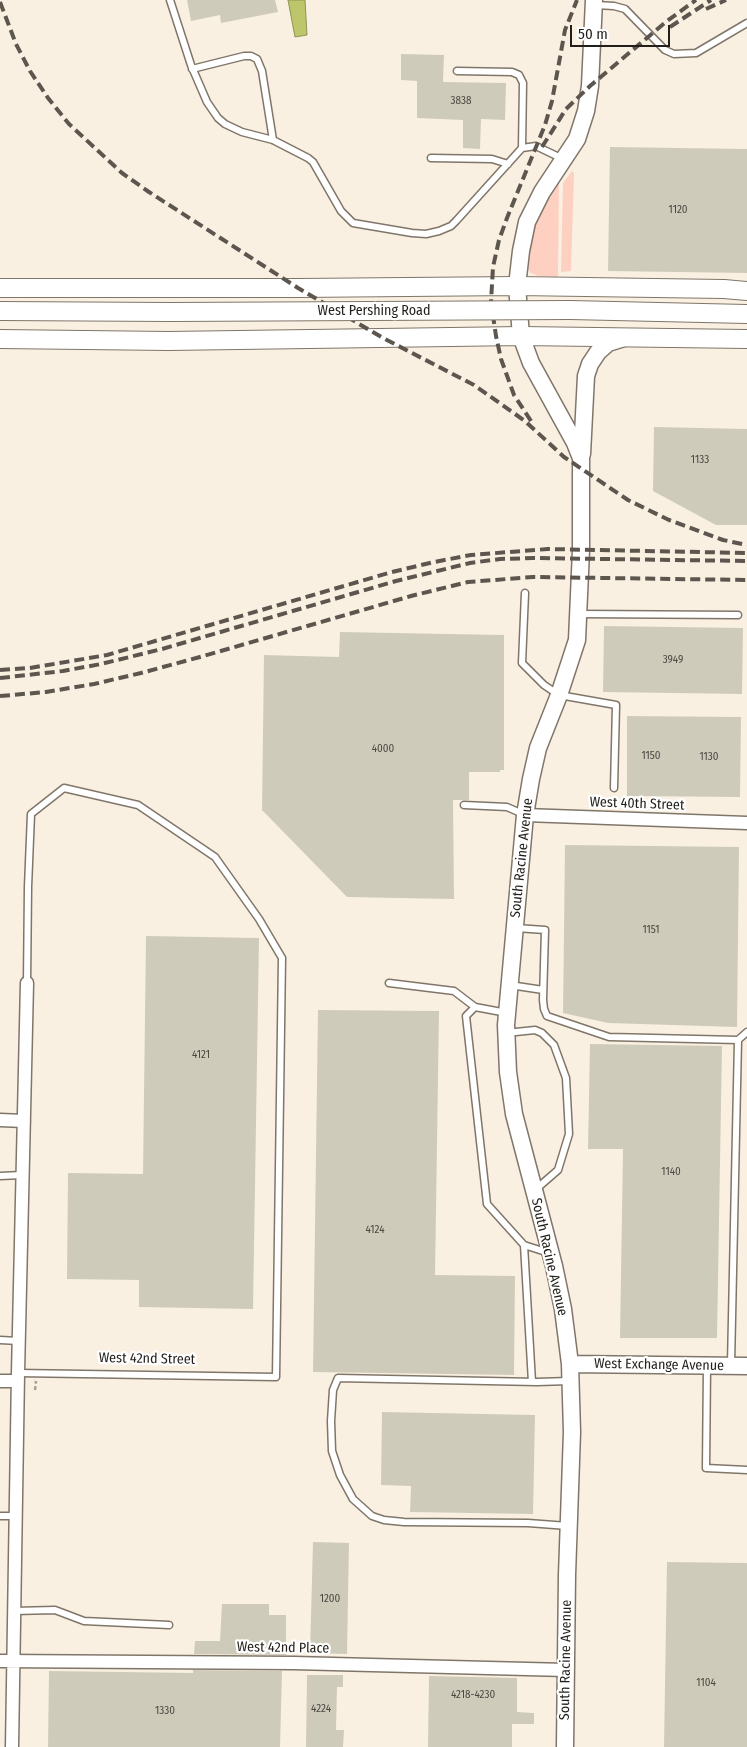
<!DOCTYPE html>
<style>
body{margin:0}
#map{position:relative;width:747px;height:1747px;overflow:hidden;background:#faf0e2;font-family:"Fira Sans Condensed",sans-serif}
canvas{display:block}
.scale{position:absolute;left:570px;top:25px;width:100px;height:22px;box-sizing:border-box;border:2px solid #221e19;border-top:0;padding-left:6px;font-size:15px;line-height:18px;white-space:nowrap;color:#221e19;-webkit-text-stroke:4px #fff;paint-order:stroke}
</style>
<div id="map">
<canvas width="747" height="1747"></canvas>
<div class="scale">50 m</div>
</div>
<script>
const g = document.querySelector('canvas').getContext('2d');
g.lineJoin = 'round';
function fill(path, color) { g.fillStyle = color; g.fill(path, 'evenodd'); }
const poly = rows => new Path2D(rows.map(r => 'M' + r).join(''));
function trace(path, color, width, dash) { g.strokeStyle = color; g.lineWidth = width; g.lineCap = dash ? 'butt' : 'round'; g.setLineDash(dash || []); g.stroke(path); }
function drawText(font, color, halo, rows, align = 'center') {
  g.font = font + ' "Fira Sans Condensed",sans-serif'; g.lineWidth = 4.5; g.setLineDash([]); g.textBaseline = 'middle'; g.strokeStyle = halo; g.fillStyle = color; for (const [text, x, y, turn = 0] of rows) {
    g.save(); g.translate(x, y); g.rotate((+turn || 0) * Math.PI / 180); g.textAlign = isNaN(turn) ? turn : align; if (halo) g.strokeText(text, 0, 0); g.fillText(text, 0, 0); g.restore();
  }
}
fill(poly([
 [572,171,574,173,571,271,561,272,563,183],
 [559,179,558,277,538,276,531,273,527,267,532,222]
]), '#fed0c2');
const water = poly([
 [288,0,305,0,307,35,295,37,288,0]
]);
fill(water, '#bdc66b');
trace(water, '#8e9452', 1);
fill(poly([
 [187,0,275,0,278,12,221,23,220,15,191,21],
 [401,54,444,55,443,82,506,83,505,120,481,119,480,149,463,148,463,120,417,118,417,81,401,80],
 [610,147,747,149,747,273,608,271],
 [654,427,747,429,747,525,716,525,653,491],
 [604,626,743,628,742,694,603,692],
 [340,632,504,635,504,770,500,770,500,772,469,772,469,800,453,800,454,899,347,897,262,810,264,655,339,657],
 [627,716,741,717,740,797,627,796],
 [565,845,739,847,737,1027,608,1023,563,1013],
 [146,936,259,938,253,1309,139,1307,139,1280,67,1279,68,1173,143,1174],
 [318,1010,439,1011,435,1275,515,1276,514,1375,313,1372],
 [590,1044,722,1046,717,1338,620,1338,623,1149,588,1149],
 [382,1412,535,1415,533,1514,410,1512,411,1486,381,1485],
 [313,1542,349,1543,347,1654,310,1653],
 [667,1562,747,1563,747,1747,664,1747],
 [222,1604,269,1604,269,1615,286,1615,286,1655,194,1654,195,1641,220,1641],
 [193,1670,282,1671,280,1747,48,1747,49,1671,193,1673],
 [307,1675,343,1675,343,1687,337,1687,336,1730,344,1730,343,1747,306,1747],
 [429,1676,517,1678,517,1712,534,1713,534,1724,512,1724,512,1747,428,1747]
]), '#cfcbbb');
const service = poly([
 [170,0,191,65,207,102,218,118,225,124,242,132,273,140,308,158,313,162,341,211,353,223,412,233,426,234,439,231,451,226,456,221,522,148,536,146,563,159],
 [595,5,614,6,625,9,665,50,674,54,696,53,747,23],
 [192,69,244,56,251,56,257,59,262,71,273,140],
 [457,71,512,72,519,75,523,83,522,148],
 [431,158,492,159,508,164],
 [525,593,522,663,544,685,559,695,616,705,614,788],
 [579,614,738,615],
 [464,805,507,807,523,814],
 [516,928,545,930,543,1000,544,1009,547,1016,609,1037,738,1040,747,1032],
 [389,983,454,991,475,1007],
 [510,985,543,990],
 [507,1013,475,1007,466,1016,487,1204,524,1245,549,1253],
 [506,1033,535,1030,542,1033,554,1045,566,1078,569,1134,558,1170,535,1190],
 [0,1176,22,1175],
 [524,1245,532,1382],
 [0,1340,19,1341],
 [731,1364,738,1040],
 [707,1367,706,1468,747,1470],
 [18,1373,276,1377,282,958,259,919,215,857,138,805,64,788,31,814,28,887,27,983],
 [0,1516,16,1516],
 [568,1526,528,1523,404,1522,384,1520,372,1516,353,1499,340,1475,332,1451,331,1421,333,1390,338,1378,537,1382,569,1381],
 [14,1611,55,1610,84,1621,169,1625]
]);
const minor = poly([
 [525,815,747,823],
 [0,1120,24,1121],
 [0,1381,18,1381],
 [0,1661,294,1663,566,1670],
 [12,1747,18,1373,27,983]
]);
const tertiary = poly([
 [582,454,586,376,590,364,598,352,608,343,624,338],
 [570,1364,747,1366],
 [565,1747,567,1575,572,1432,570,1364,563,1309,554,1266,514,1114,508,1072,506,1025,525,815,531,779,538,748,559,695,577,640,581,550,581,458,575,443,531,363,521,336,517,286,521,251,527,222,542,192,577,139,586,111,590,86,594,0]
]);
const secondary = poly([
 [0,288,298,288,517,286,724,289,747,291],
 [570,310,747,314],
 [0,311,170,312],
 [0,339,168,341,521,336,747,339]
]);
trace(service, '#7f7669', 9);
trace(minor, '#7f7669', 15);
trace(tertiary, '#7f7669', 19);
trace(secondary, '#7f7669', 20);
trace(poly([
 [35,1390,36,1381]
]), '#a79f94', 2.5, [4, 2.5]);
trace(service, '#fff', 6);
trace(minor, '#fff', 12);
trace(tertiary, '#fff', 16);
trace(secondary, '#fff', 18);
trace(poly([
 [0,2,16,44,30,71,48,98,69,124,122,173,149,192,298,288,383,338,474,385,525,421,564,457,628,500,669,520,723,540,747,545],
 [706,9,726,0],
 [670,27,711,0],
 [542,147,566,109,590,86,667,21,696,0],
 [531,421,514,395,501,359,496,336,491,302,493,267,499,240,507,218,545,125,552,101,565,30,577,0],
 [0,670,30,668,107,655,392,572,434,562,471,555,548,549,747,553],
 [0,678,63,671,101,664,162,649,396,581,470,563,500,559,533,558,747,561],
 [0,696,46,692,94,684,141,673,200,657,411,596,468,582,533,577,747,580]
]), '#5c564f', 4, [10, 5]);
const secondaryBridge = poly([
 [170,312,570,310]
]);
trace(secondaryBridge, '#7f7669', 20, []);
trace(secondaryBridge, '#fff', 18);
drawText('11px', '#4d4942', null, [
 ["3838",461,101],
 ["1120",678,210],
 ["1133",700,460],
 ["3949",673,660],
 ["4000",383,749],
 ["1150",651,756],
 ["1130",709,757],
 ["1151",651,930],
 ["4121",201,1055],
 ["1140",671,1172],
 ["4124",375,1230],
 ["1200",330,1599],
 ["1104",706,1683],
 ["4218-4230",473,1695],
 ["4224",321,1709],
 ["1330",165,1711]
]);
drawText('14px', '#221e19', '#fff', [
 ["West Pershing Road",374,311],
 ["West 40th Street",637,804,2],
 ["South Racine Avenue",522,858,-84],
 ["South Racine Avenue",549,1257,77],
 ["West 42nd Street",147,1359,1],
 ["West Exchange Avenue",659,1365,1],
 ["West 42nd Place",283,1648,1],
 ["South Racine Avenue",566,1660,-89]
]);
</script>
